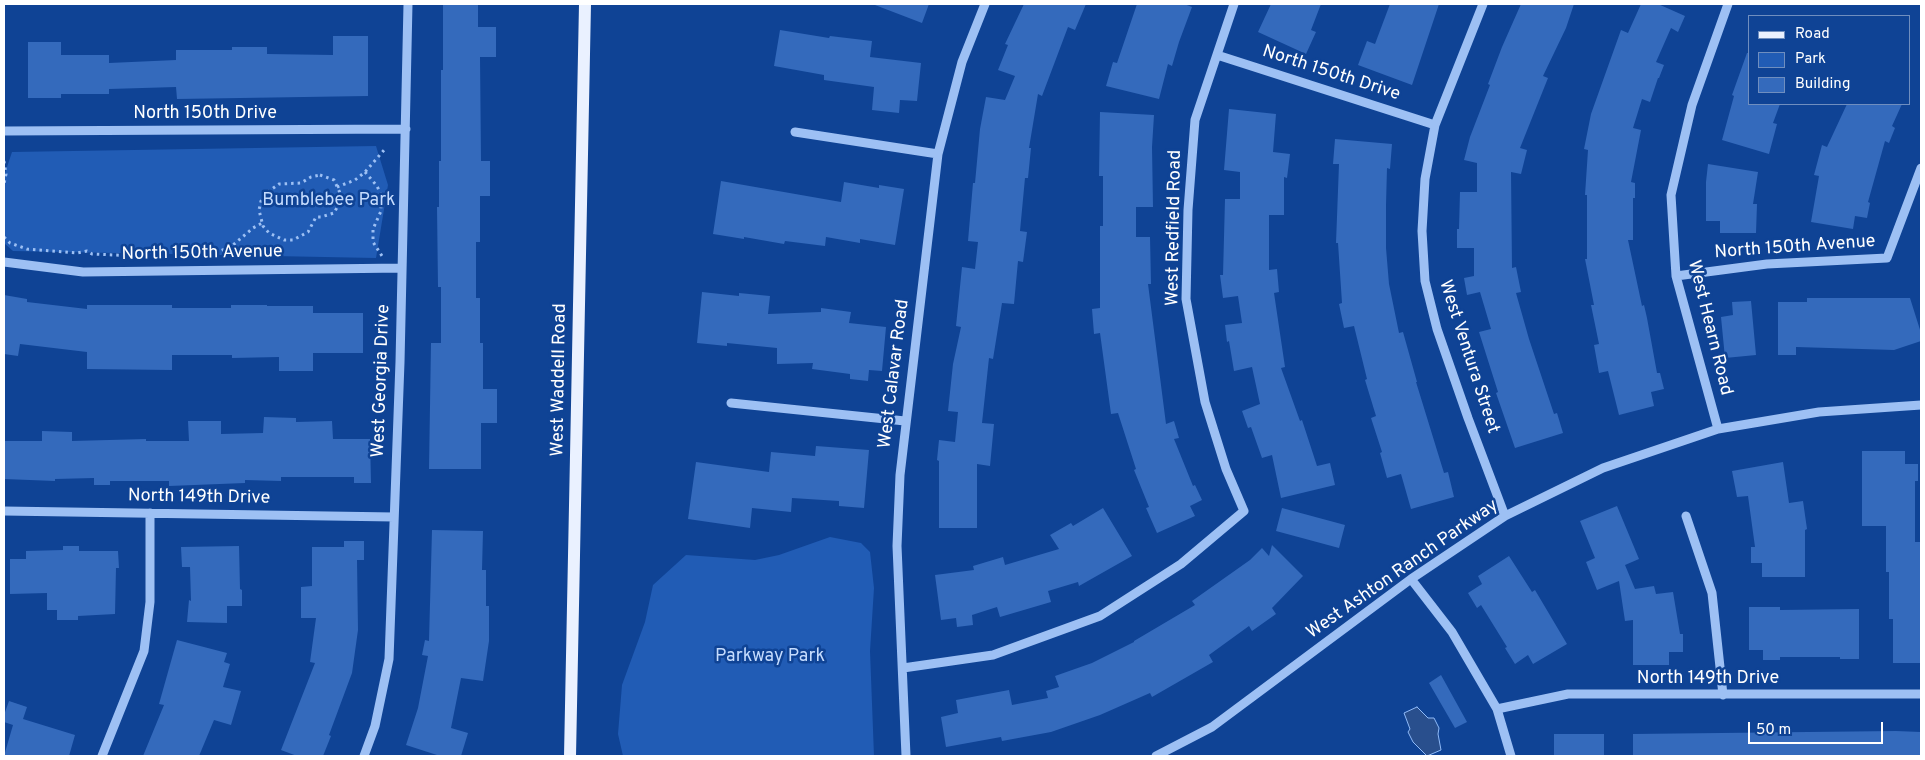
<!DOCTYPE html>
<style>
body{margin:0}
#map{position:relative;width:1925px;height:760px;overflow:hidden;background:#0f4395;font-family:Overpass,sans-serif}
canvas{display:block}
.frame{position:absolute;inset:0;border:5px solid #fff;pointer-events:none}
.legend{position:absolute;left:1748px;top:15px;width:162px;height:90px;box-sizing:border-box;background:#0f4395;border:1px solid #6f8ebf;margin:0;padding:6px 9px;list-style:none;font-size:15px;color:#fff}
.legend li{display:flex;align-items:center;gap:10px;height:25px}
.legend b{width:25px;border:1px solid #6f8ebf}
.scale{position:absolute;left:1748px;top:722px;width:135px;height:22px;box-sizing:border-box;border:2px solid #fff;border-top:0;padding-left:6px;font-size:15px;line-height:18px;white-space:nowrap;color:#fff;-webkit-text-stroke:4px #0f4395;paint-order:stroke}
</style>
<div id="map">
<canvas width="1925" height="760"></canvas>
<div class="frame"></div>
<ul class="legend">
<li><b style="height:6px;background:#eaf1ff"></b>Road</li>
<li><b style="height:14px;background:#215cb5"></b>Park</li>
<li><b style="height:14px;background:#346abc"></b>Building</li>
</ul>
<div class="scale">50 m</div>
</div>
<script>
const g = document.querySelector('canvas').getContext('2d');
g.lineJoin = 'round';
function fill(path, color) { g.fillStyle = color; g.fill(path, 'evenodd'); }
const poly = rows => new Path2D(rows.map(r => 'M' + r).join(''));
function trace(path, color, width, dash) { g.strokeStyle = color; g.lineWidth = width; g.lineCap = dash ? 'butt' : 'round'; g.setLineDash(dash || []); g.stroke(path); }
function drawText(font, color, halo, rows, align = 'center') {
  g.font = font + ' Overpass,sans-serif'; g.lineWidth = 5; g.setLineDash([]); g.textBaseline = 'middle'; g.strokeStyle = halo; g.fillStyle = color; for (const [text, x, y, turn = 0] of rows) {
    g.save(); g.translate(x, y); g.rotate((+turn || 0) * Math.PI / 180); g.textAlign = isNaN(turn) ? turn : align; if (halo) g.strokeText(text, 0, 0); g.fillText(text, 0, 0); g.restore();
  }
}
fill(poly([
 [376,146,388,185,376,258,13,251,4,243,4,176,12,152],
 [830,537,861,543,870,552,874,588,870,651,874,756,623,756,618,734,622,685,645,622,653,585,686,555,755,560,779,555]
]), '#215cb5');
const water = poly([
 [1417,707,1428,718,1434,718,1439,728,1438,734,1441,750,1427,756,1413,742,1408,732,1410,729,1404,713,1417,707]
]);
fill(water, '#294f8d');
trace(water, '#8fbaf8', 1);
fill(poly([
 [443,4,478,4,478,27,496,27,496,57,480,57,481,161,490,161,490,196,480,196,480,242,476,242,476,298,480,298,480,343,483,343,483,389,497,389,497,423,481,423,481,469,429,469,431,343,441,343,441,287,438,287,437,207,439,207,439,161,441,161,441,70,443,70],
 [875,4,929,4,922,23,875,5],
 [1024,4,1086,4,1075,30,1068,27,1042,96,1038,94,1029,148,1031,148,1028,178,1025,178,1020,231,1027,232,1023,262,1018,261,1014,304,1002,303,993,359,989,358,982,423,994,424,990,466,977,464,977,528,939,528,939,461,937,460,939,440,955,442,958,412,948,411,953,364,961,327,956,326,962,267,975,269,978,242,968,241,973,183,975,183,980,129,986,97,1005,100,1015,76,998,70,1008,45,1005,44],
 [1137,4,1184,4,1192,7,1179,42,1172,66,1168,64,1159,99,1106,86,1113,62,1117,63],
 [1271,4,1321,4,1311,30,1316,32,1306,54,1258,32],
 [1390,4,1439,4,1412,85,1358,65,1367,41,1375,44],
 [1521,4,1574,4,1566,28,1543,76,1548,78,1520,148,1527,150,1521,174,1511,172,1512,268,1516,267,1521,292,1516,293,1529,339,1554,414,1557,413,1563,433,1515,448,1496,393,1498,392,1479,332,1491,329,1480,292,1467,295,1464,278,1474,276,1474,248,1457,248,1457,229,1459,229,1460,192,1477,192,1477,163,1464,160,1470,137,1490,85,1488,84,1502,47],
 [1641,4,1658,4,1685,16,1678,32,1671,28,1656,62,1664,65,1659,78,1658,78,1650,102,1642,99,1633,128,1641,130,1631,182,1635,183,1635,198,1633,198,1633,240,1628,240,1642,306,1644,305,1647,318,1657,373,1660,373,1664,389,1651,392,1654,406,1619,415,1608,371,1599,373,1594,345,1599,344,1591,305,1594,305,1585,259,1587,259,1587,195,1585,195,1588,150,1584,149,1591,114,1621,30,1628,33],
 [780,30,829,38,830,36,872,41,870,57,921,63,917,101,900,100,899,113,872,110,874,87,824,80,824,75,774,66],
 [333,36,368,36,368,96,177,99,176,87,109,89,109,94,61,94,61,98,28,98,28,42,61,42,61,55,109,55,109,63,176,60,176,50,232,50,232,47,267,47,267,54,333,55],
 [1747,53,1749,53,1749,104,1780,104,1773,123,1777,124,1769,154,1722,140,1734,96,1732,95],
 [1847,104,1902,104,1892,126,1895,128,1889,143,1885,141,1868,202,1870,203,1867,218,1855,216,1853,229,1811,222,1819,176,1814,175,1822,145,1827,147],
 [1229,109,1276,114,1273,152,1290,154,1287,178,1284,177,1284,215,1269,215,1269,270,1277,269,1279,292,1274,293,1285,367,1281,368,1300,421,1302,420,1317,466,1330,463,1335,485,1281,498,1272,455,1262,458,1251,427,1248,428,1242,411,1260,404,1252,367,1234,371,1229,341,1227,342,1225,325,1242,323,1238,296,1223,298,1220,275,1223,275,1225,199,1240,199,1240,172,1224,170],
 [1100,112,1154,115,1152,147,1153,207,1136,207,1136,237,1150,237,1151,284,1148,284,1166,424,1174,421,1179,438,1174,439,1193,486,1195,485,1202,500,1190,506,1195,516,1157,533,1146,508,1149,507,1134,470,1136,469,1118,413,1111,414,1100,333,1094,334,1092,309,1100,308,1100,226,1103,226,1103,176,1099,176],
 [1335,139,1392,144,1390,169,1387,168,1386,205,1386,248,1389,284,1399,333,1403,332,1417,382,1416,382,1444,473,1448,472,1454,497,1411,509,1401,474,1387,478,1380,453,1382,452,1371,418,1376,416,1365,380,1367,379,1354,326,1344,328,1339,304,1342,303,1338,243,1336,243,1339,164,1333,164],
 [1708,164,1758,172,1753,204,1757,204,1756,233,1720,233,1720,221,1706,221,1706,182],
 [721,181,841,202,844,182,879,188,879,185,904,189,895,245,860,239,860,243,826,237,825,246,785,241,784,244,744,237,744,239,713,234],
 [702,292,739,296,739,293,770,296,768,314,821,312,821,308,851,312,849,323,886,327,882,371,869,370,868,381,850,379,850,374,812,369,813,363,777,364,777,348,727,343,727,346,697,343],
 [4,295,27,299,27,302,87,309,87,305,172,305,172,308,231,308,231,305,267,305,267,306,313,306,313,313,363,313,363,353,313,353,313,371,279,371,279,357,232,358,232,355,172,355,172,370,87,369,87,352,20,344,18,356,4,354],
 [1807,298,1910,298,1921,333,1921,341,1894,350,1796,347,1796,355,1778,355,1778,302,1807,302],
 [1751,301,1756,355,1725,358,1721,317,1733,315,1732,302],
 [264,417,296,418,296,422,332,421,333,439,370,439,371,483,354,483,354,477,281,477,281,481,245,480,245,483,169,486,169,481,110,481,110,485,94,485,94,478,55,479,55,481,4,479,4,441,42,441,42,431,72,432,72,441,146,439,146,441,189,441,188,421,221,421,221,434,263,433],
 [816,446,869,450,864,508,839,506,839,501,792,498,791,512,752,508,750,528,688,519,696,462,769,472,771,452,815,456],
 [1862,451,1905,451,1905,464,1918,464,1918,481,1915,481,1915,542,1921,542,1921,663,1893,663,1893,619,1889,619,1889,572,1886,572,1886,526,1862,526],
 [1783,462,1789,503,1803,501,1807,529,1805,530,1805,577,1762,577,1762,563,1751,563,1751,547,1755,547,1748,496,1737,497,1732,471],
 [1617,506,1639,559,1625,565,1635,589,1654,586,1656,594,1673,592,1680,634,1683,634,1683,652,1669,652,1669,665,1633,665,1633,620,1625,621,1619,581,1597,590,1586,562,1595,558,1580,521],
 [1103,508,1132,556,1079,586,1078,582,1048,591,1051,602,1000,617,997,607,972,615,973,625,957,627,956,618,941,620,935,575,974,570,973,566,1003,557,1005,565,1059,549,1050,535,1071,523,1073,526],
 [1282,508,1345,525,1339,548,1276,531],
 [432,530,483,531,482,570,486,570,486,606,489,606,489,641,483,681,461,678,451,728,468,733,461,756,440,756,406,745,418,708,428,656,422,655,425,640,429,641],
 [344,541,364,541,364,560,357,560,358,630,352,673,329,735,331,736,323,756,297,756,281,750,315,663,310,662,316,618,301,618,301,587,312,586,312,547,344,547],
 [1272,545,1303,576,1272,608,1276,614,1252,631,1249,626,1209,655,1213,662,1152,697,1150,693,1100,715,1051,732,1002,741,1001,737,946,747,941,717,958,713,956,700,1009,690,1012,705,1048,698,1046,691,1059,687,1055,676,1092,663,1134,642,1134,641,1195,605,1192,601,1250,560,1262,548,1269,556],
 [63,546,79,546,79,551,118,551,119,568,116,568,115,614,78,616,78,620,57,620,57,610,47,610,47,593,10,594,10,559,26,559,26,551,63,550],
 [239,546,240,589,242,590,242,606,227,606,227,623,187,622,189,600,191,601,190,567,182,567,181,547],
 [1509,556,1532,592,1535,590,1567,644,1533,664,1528,655,1515,664,1505,648,1507,647,1481,605,1477,608,1468,593,1482,584,1478,576],
 [1749,607,1780,607,1780,610,1859,609,1859,659,1840,659,1840,657,1780,657,1780,660,1763,660,1763,650,1749,650],
 [177,640,227,653,224,662,230,664,223,687,241,691,231,725,214,720,199,756,143,756,164,705,159,704],
 [1441,675,1467,722,1455,728,1429,683],
 [9,701,27,707,23,719,75,735,69,756,4,756,13,725,4,722,4,715],
 [1896,731,1921,732,1921,756,1633,756,1633,734],
 [1554,734,1604,734,1604,756,1554,756]
]), '#346abc');
trace(poly([
 [4,161,6,174,4,184],
 [365,172,377,186,381,195,381,211,373,229,373,242,382,256],
 [320,175,334,180,341,195,340,202,334,213,321,217,316,217,308,232,293,240,284,240,269,233,263,226,259,210,261,201,265,194,279,184,301,183,311,177,320,175],
 [337,187,355,180,365,172,385,149],
 [4,237,10,243,27,249,77,253,87,251,92,254,137,256],
 [210,256,233,245,253,228,262,223]
]), '#9dc0f4', 3, [2.5, 4]);
trace(poly([
 [1483,4,1435,125,1425,179,1422,231,1425,281,1437,329,1468,418,1505,516],
 [1217,55,1435,125],
 [4,131,406,129],
 [795,132,938,154],
 [4,262,83,272,402,268],
 [1676,276,1767,264,1887,258,1921,168],
 [731,403,905,421],
 [1718,429,1676,276,1671,195,1692,105,1728,4],
 [4,511,394,517],
 [1686,516,1712,593,1723,695],
 [1411,579,1452,632,1497,709,1511,756],
 [903,668,993,655,1100,616,1181,564,1244,511,1226,469,1205,402,1186,299,1188,210,1195,120,1234,4],
 [1497,709,1568,694,1921,694],
 [102,756,144,651,150,602,150,513],
 [364,756,375,726,389,659,400,362,408,4],
 [906,756,897,546,900,475,938,154,962,62,985,4],
 [1156,756,1212,727,1411,579,1505,516,1603,468,1718,429,1819,412,1921,405]
]), '#9dc0f4', 9);
trace(poly([
 [570,756,585,4]
]), '#eaf1ff', 12);
drawText('18px', '#fff', '#0f4395', [
 ["North 150th Drive",1331,74,18],
 ["North 150th Drive",205,114],
 ["West Redfield Road",1175,228,-89],
 ["North 150th Avenue",1795,248,-4],
 ["North 150th Avenue",202,254,-1],
 ["West Hearn Road",1709,328,76],
 ["West Ventura Street",1468,357,72],
 ["West Calavar Road",895,374,-83],
 ["West Waddell Road",560,380,-89],
 ["West Georgia Drive",382,381,-88],
 ["North 149th Drive",199,498,1],
 ["West Ashton Ranch Parkway",1403,570,-35],
 ["North 149th Drive",1708,679]
]);
drawText('18px', '#c5dcfe', '#0f4395', [
 ["Bumblebee Park",329,201],
 ["Parkway Park",770,657]
]);
</script>
